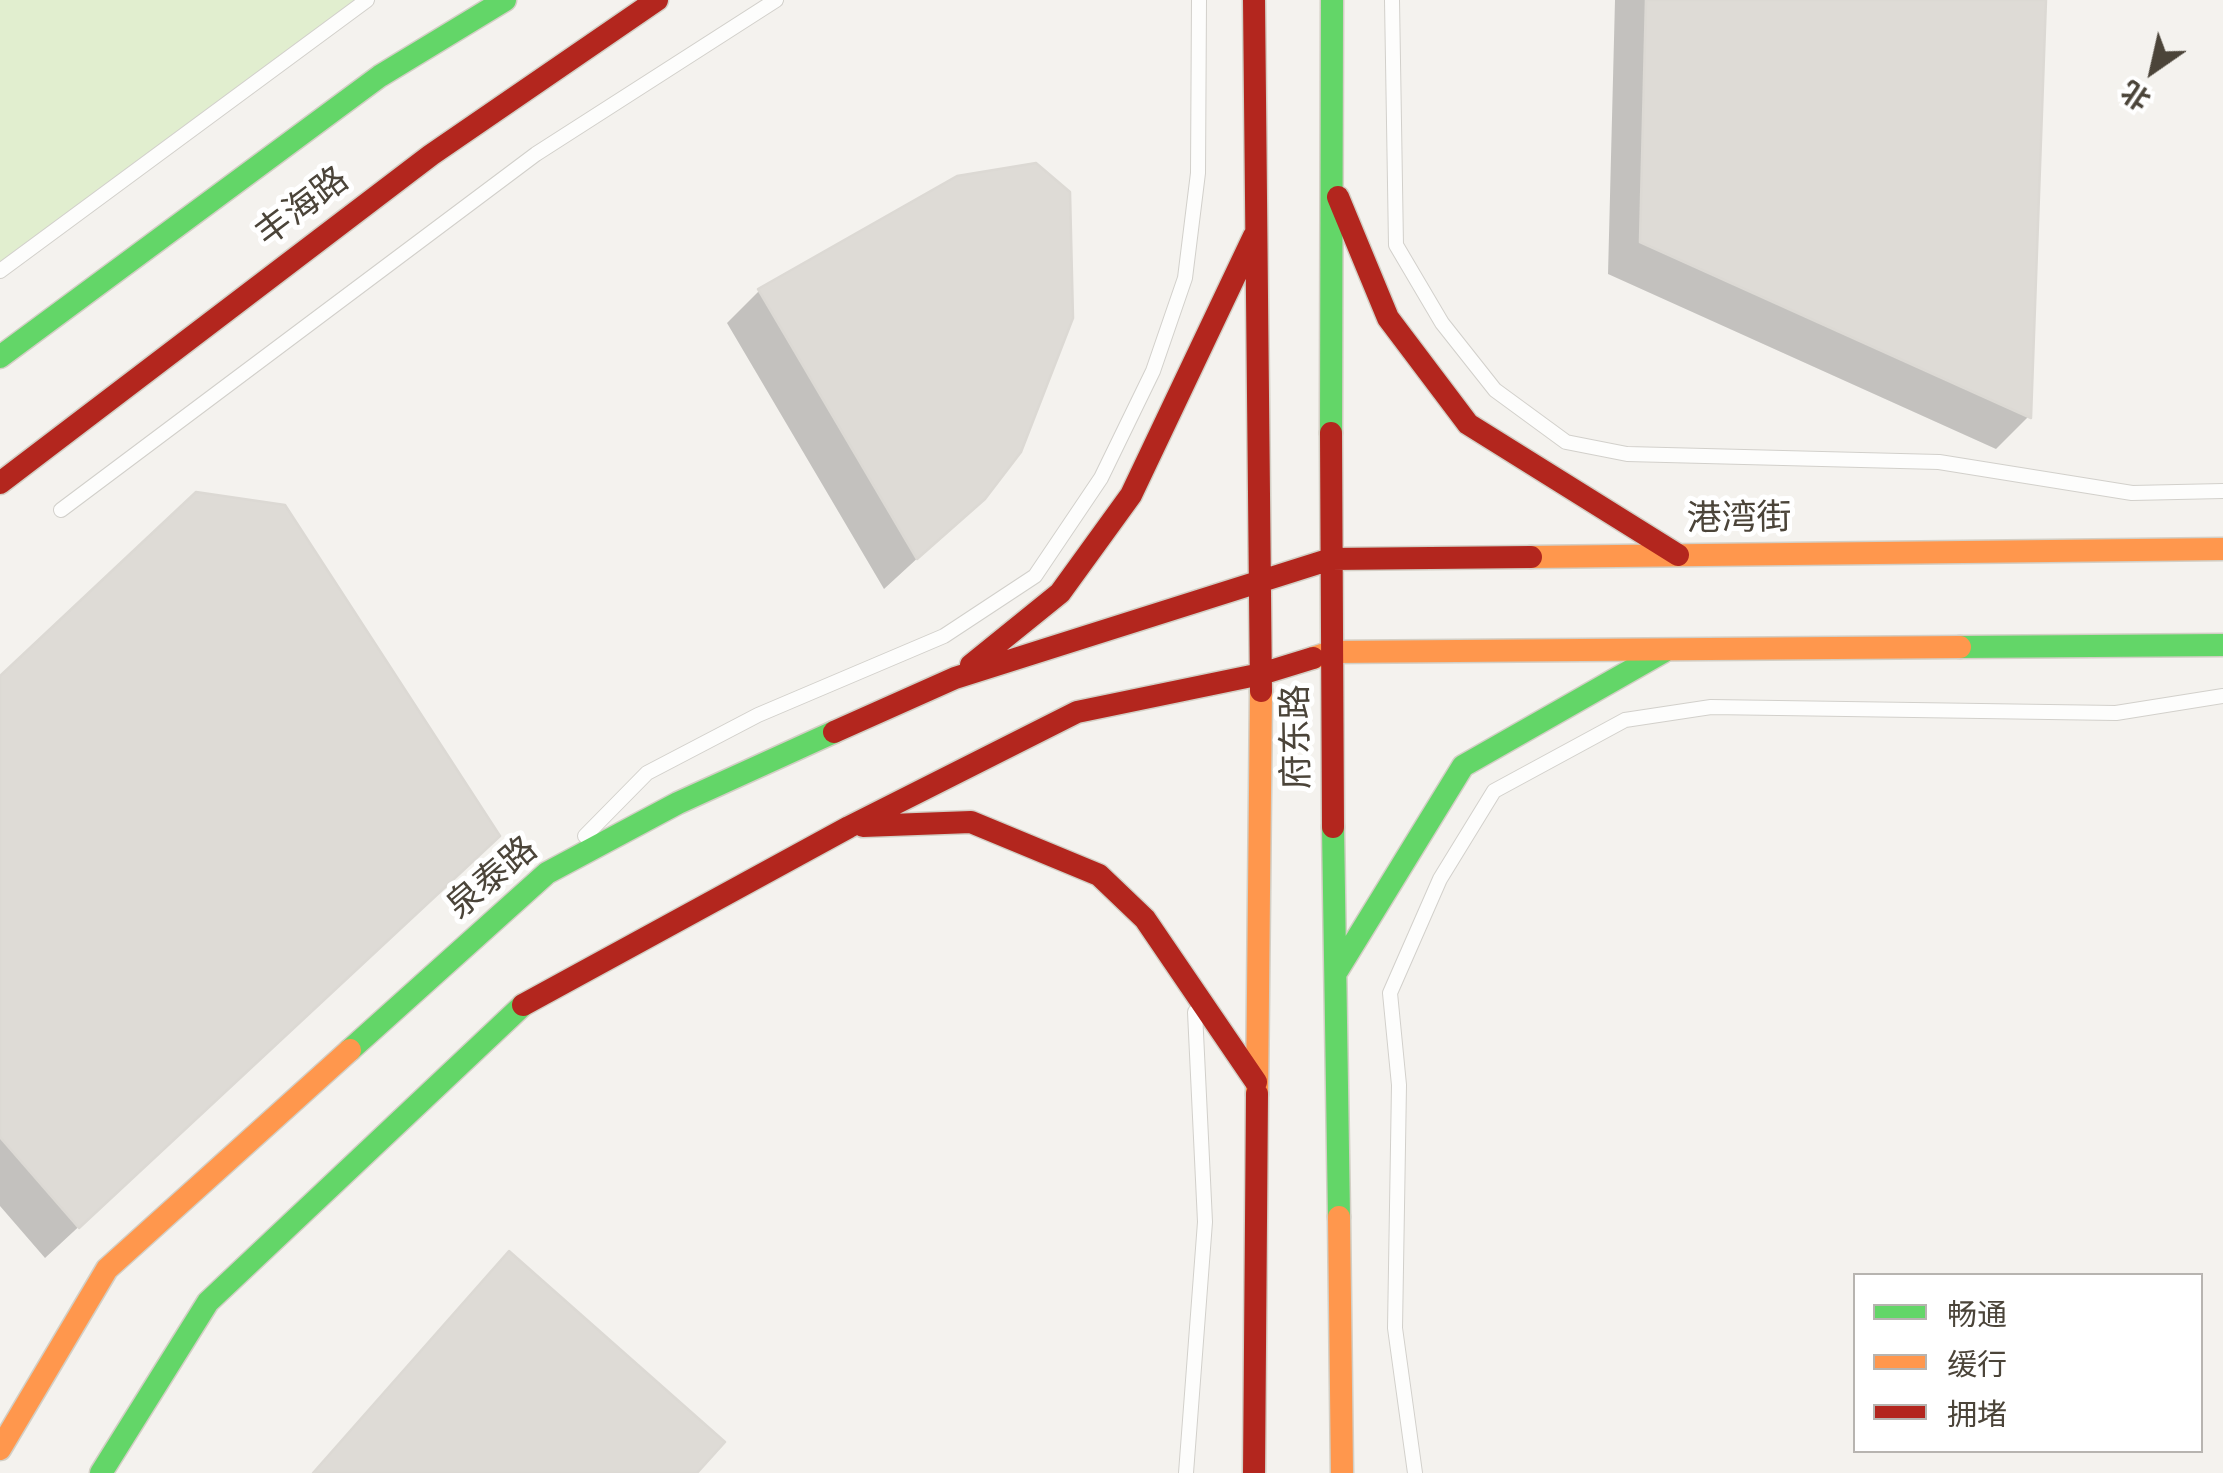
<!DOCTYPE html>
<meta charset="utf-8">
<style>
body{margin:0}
#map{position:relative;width:2223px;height:1473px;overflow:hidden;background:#f4f2ee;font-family:"Varela Round","Noto Sans SC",sans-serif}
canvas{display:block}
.legend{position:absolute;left:1853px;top:1273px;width:350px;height:180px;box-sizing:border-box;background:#fff;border:2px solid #b7b4b0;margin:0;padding:12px 18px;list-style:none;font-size:30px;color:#4b4439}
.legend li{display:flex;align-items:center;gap:20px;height:50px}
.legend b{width:50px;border:2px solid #b7b4b0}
.north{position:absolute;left:2103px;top:20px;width:100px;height:100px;-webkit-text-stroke:8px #fff;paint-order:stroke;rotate:214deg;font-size:28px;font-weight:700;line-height:40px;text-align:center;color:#4b4439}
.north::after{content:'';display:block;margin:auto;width:35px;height:45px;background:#4b4439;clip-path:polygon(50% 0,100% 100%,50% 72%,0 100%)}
</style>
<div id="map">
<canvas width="2223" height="1473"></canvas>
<ul class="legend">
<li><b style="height:12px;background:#63d668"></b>畅通</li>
<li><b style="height:12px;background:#ff974d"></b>缓行</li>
<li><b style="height:12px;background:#b3261e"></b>拥堵</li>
</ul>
<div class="north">北</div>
</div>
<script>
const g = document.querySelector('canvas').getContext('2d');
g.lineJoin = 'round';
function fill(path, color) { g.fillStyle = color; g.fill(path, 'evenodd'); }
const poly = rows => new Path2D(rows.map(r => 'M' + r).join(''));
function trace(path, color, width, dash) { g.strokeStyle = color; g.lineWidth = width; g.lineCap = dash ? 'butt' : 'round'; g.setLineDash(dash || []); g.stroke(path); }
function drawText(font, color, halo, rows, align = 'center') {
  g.font = font + ' "Varela Round","Noto Sans SC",sans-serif'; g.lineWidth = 10; g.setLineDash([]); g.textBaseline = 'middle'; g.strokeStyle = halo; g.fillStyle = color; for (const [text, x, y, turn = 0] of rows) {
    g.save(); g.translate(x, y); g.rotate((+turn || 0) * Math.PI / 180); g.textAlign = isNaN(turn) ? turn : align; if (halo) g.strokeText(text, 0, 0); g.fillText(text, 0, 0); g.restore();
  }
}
fill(poly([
 [0,0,367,0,0,271]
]), '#e1eecf');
fill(poly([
 [1615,0,2044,0,2028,417,1996,449,1608,274],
 [759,291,983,498,884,589,727,323],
 [0,680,465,868,45,1258,0,1206],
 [509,1255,694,1473,313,1473,477,1287]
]), '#0003');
const building = poly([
 [1646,0,2046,0,2031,418,1640,242,1646,0],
 [1036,163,1070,192,1073,318,1021,452,985,499,917,559,758,289,957,176,1036,163],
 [196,492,285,505,500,836,79,1228,0,1137,0,676,196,492],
 [509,1251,725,1442,697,1473,313,1473,509,1251]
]);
fill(building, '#dedbd6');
trace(building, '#dcd9d4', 2.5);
const lane = poly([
 [1392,0,1396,245,1442,323,1495,390,1566,442,1627,454,1939,462,2132,493,2223,491],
 [0,271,367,0],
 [61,510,536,154,776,0],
 [585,836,647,773,758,715,944,636,1035,576,1101,478,1153,371,1185,278,1198,173,1199,0],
 [1186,1473,1205,1222,1195,1012],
 [1415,1473,1395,1328,1399,1085,1390,993,1440,879,1494,791,1625,720,1711,707,2116,713,2223,696]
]);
const fast = poly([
 [0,357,380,76,505,0],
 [1331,433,1332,0],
 [1960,647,2223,645],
 [1333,827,1339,1217],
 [1337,971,1463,766,1663,652],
 [350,1050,547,873,678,803,834,732],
 [101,1473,208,1302,523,1005]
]);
const slow = poly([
 [1531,557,2223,549],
 [1313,658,1331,652,1960,647],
 [1257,1094,1261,691],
 [1339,1217,1342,1473],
 [0,1449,107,1269,350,1050]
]);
const jam = poly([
 [1254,0,1261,691],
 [1338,197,1388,318,1468,424,1678,555],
 [1331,433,1333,827],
 [0,483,431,155,657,0],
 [971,665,1060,593,1131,495,1254,236],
 [834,732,955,678,1331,559,1531,557],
 [863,826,971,822,1099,875,1145,919,1256,1082],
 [523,1005,849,827,1077,712,1261,674,1313,658],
 [1254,1473,1257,1094]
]);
trace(lane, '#d2d0cb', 16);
trace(fast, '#d3cfc5', 25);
trace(slow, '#d3cfc5', 25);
trace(jam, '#d3cfc5', 25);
trace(lane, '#fdfdfc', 14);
trace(fast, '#63d668', 22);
trace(slow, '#ff974d', 22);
trace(jam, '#b3261e', 22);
drawText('35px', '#4b4439', '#fff', [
 ["丰海路",303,208,-37],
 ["港湾街",1739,520,-1],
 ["府东路",1298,737,-91],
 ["泉泰路",493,879,-40]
]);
</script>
